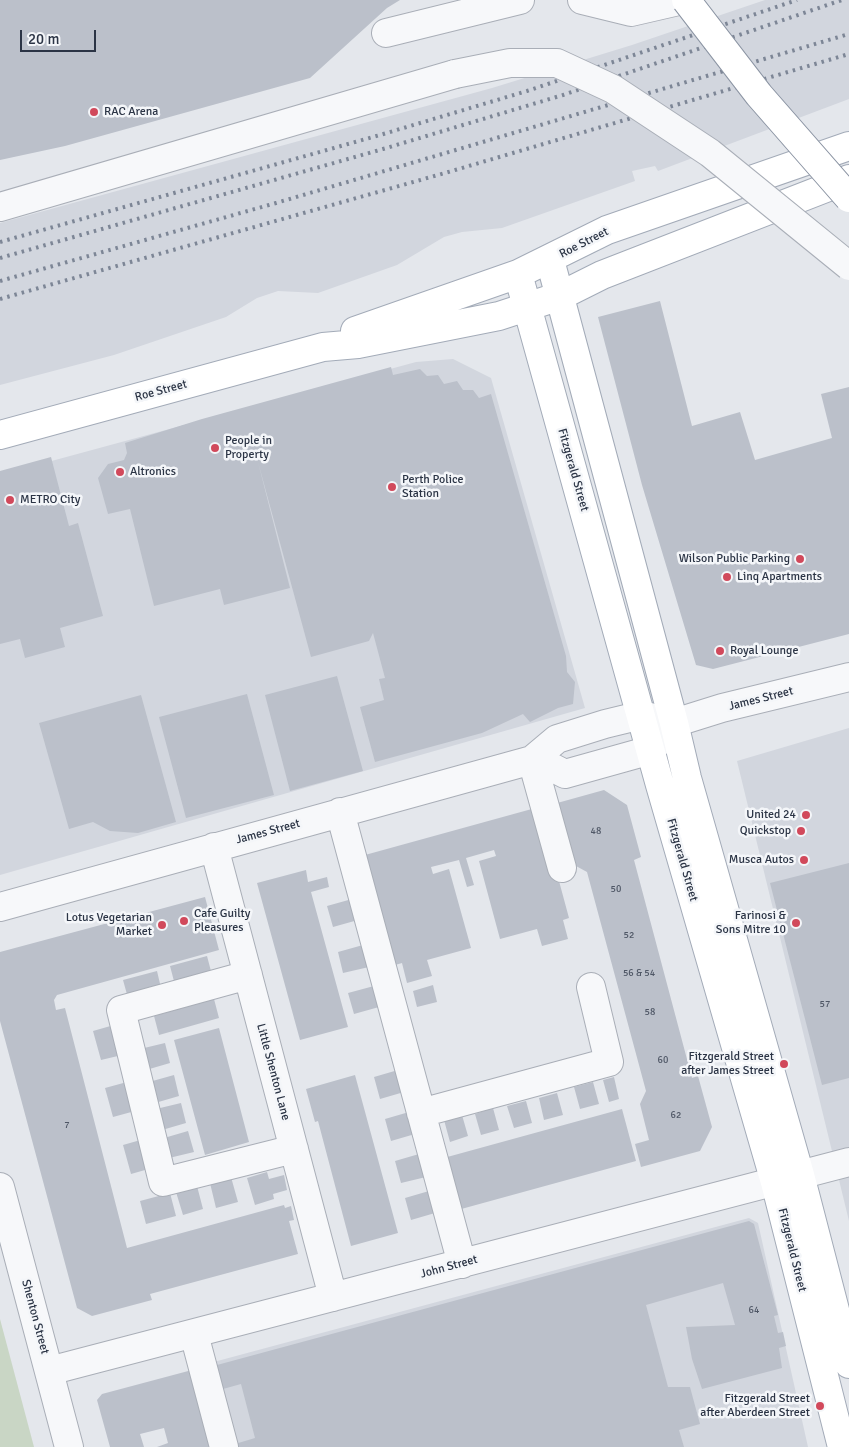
<!DOCTYPE html>
<style>
body{margin:0}
#map{position:relative;width:849px;height:1447px;overflow:hidden;background:#e4e7ec;font-family:Signika,sans-serif}
canvas{display:block}
.scale{position:absolute;left:20px;top:30px;width:76px;height:22px;box-sizing:border-box;border:2px solid #2b3445;border-top:0;padding-left:6px;font-size:15px;line-height:18px;white-space:nowrap;color:#2b3445;-webkit-text-stroke:4px #f4f6f9;paint-order:stroke}
</style>
<div id="map">
<canvas width="849" height="1447"></canvas>
<div class="scale">20 m</div>
</div>
<script>
const g = document.querySelector('canvas').getContext('2d');
g.lineJoin = 'round';
function fill(path, color) { g.fillStyle = color; g.fill(path, 'evenodd'); }
const poly = rows => new Path2D(rows.map(r => 'M' + r).join(''));
function trace(path, color, width, dash) { g.strokeStyle = color; g.lineWidth = width; g.lineCap = dash ? 'butt' : 'round'; g.setLineDash(dash || []); g.stroke(path); }
function drawText(font, color, halo, rows, align = 'center') {
  g.font = font + ' Signika,sans-serif'; g.lineWidth = 5; g.setLineDash([]); g.textBaseline = 'middle'; g.strokeStyle = halo; g.fillStyle = color; for (const [text, x, y, turn = 0] of rows) {
    g.save(); g.translate(x, y); g.rotate((+turn || 0) * Math.PI / 180); g.textAlign = isNaN(turn) ? turn : align; if (halo) g.strokeText(text, 0, 0); g.fillText(text, 0, 0); g.restore();
  }
}
fill(poly([
 [765,0,849,0,849,99,658,171,655,166,632,171,635,181,502,228,462,232,444,237,397,265,318,293,278,291,257,298,226,317,114,355,0,385,0,223,492,88,632,45],
 [453,359,491,378,585,708,0,875,0,475,416,362],
 [849,728,849,1221,737,761],
 [749,1218,758,1223,808,1447,233,1447,210,1363]
]), '#d2d6de');
fill(poly([
 [0,1319,34,1447,0,1447]
]), '#c9d6c5');
fill(poly([
 [0,0,400,0,387,8,310,78,65,146,0,160],
 [660,301,692,426,740,412,755,460,832,438,821,394,849,387,849,634,713,669,696,665,642,485,598,317],
 [391,367,393,375,420,369,427,376,438,375,444,384,457,381,463,390,473,390,479,398,491,394,566,656,567,672,575,682,573,704,558,708,530,722,523,714,482,733,375,762,360,707,384,700,379,679,385,678,373,633,369,641,311,657,258,462,290,588,224,605,220,589,154,606,130,509,108,514,98,478,108,464,124,460,127,453,125,443,202,419],
 [51,457,69,526,78,523,103,616,60,628,65,647,25,658,20,639,0,644,0,471],
 [337,676,363,771,290,791,265,695],
 [247,694,274,795,186,818,159,717],
 [141,695,176,822,138,833,110,831,93,822,69,829,39,723],
 [604,790,627,805,641,857,634,860,692,1078,698,1076,712,1127,700,1151,641,1167,635,1144,649,1140,640,1104,646,1091,587,872,565,860,550,805],
 [539,807,569,918,563,920,568,939,542,946,537,929,500,939,479,861,496,856,494,850,466,858,474,885,467,887,459,860,431,867,433,874,449,869,471,948,427,960,432,976,407,983,402,963,395,965,365,855],
 [849,863,849,1078,822,1085,770,883],
 [306,870,308,882,327,877,329,887,311,892,348,1027,300,1040,257,883],
 [205,897,219,950,57,995,54,1000,56,1010,65,1008,127,1248,284,1205,285,1208,291,1206,294,1220,289,1221,298,1254,150,1294,152,1300,92,1316,77,1308,0,1021,0,952],
 [352,899,358,920,333,927,327,906],
 [363,945,369,967,343,973,338,952],
 [207,956,212,975,175,985,170,966],
 [157,971,161,988,128,998,123,980],
 [433,985,437,1002,417,1007,413,991],
 [374,986,379,1007,354,1014,348,993],
 [214,999,219,1018,159,1035,154,1016],
 [114,1025,122,1055,101,1060,93,1031],
 [219,1028,249,1142,205,1155,174,1040],
 [165,1043,170,1063,146,1070,140,1049],
 [398,1070,404,1092,380,1099,374,1077],
 [174,1075,179,1096,155,1103,149,1082],
 [355,1075,398,1233,351,1246,318,1121,315,1122,306,1089],
 [614,1077,619,1099,609,1102,603,1080],
 [127,1082,135,1111,113,1117,105,1088],
 [593,1082,599,1104,580,1109,574,1087],
 [557,1093,563,1115,544,1120,539,1098],
 [526,1101,532,1123,514,1128,507,1106],
 [181,1103,186,1123,162,1130,156,1109],
 [493,1108,499,1130,481,1135,475,1114],
 [622,1109,636,1161,454,1211,440,1159],
 [409,1112,415,1134,391,1141,385,1119],
 [462,1115,468,1136,450,1142,444,1120],
 [188,1131,194,1152,169,1158,164,1138],
 [144,1139,152,1168,131,1174,123,1145],
 [419,1154,426,1177,401,1183,395,1161],
 [267,1172,269,1179,284,1175,287,1190,273,1194,274,1199,255,1205,247,1178],
 [231,1177,238,1202,216,1208,210,1183],
 [197,1186,203,1209,183,1215,176,1192],
 [429,1191,435,1213,411,1220,405,1198],
 [170,1193,176,1216,146,1224,140,1201],
 [749,1221,754,1224,778,1315,774,1316,778,1333,783,1332,786,1346,779,1348,782,1368,702,1389,692,1359,686,1327,735,1325,723,1283,646,1305,668,1387,690,1387,700,1424,679,1430,684,1447,236,1447,235,1444,255,1438,241,1384,223,1389,217,1365],
 [192,1370,211,1441,208,1442,209,1447,157,1447,168,1443,164,1428,140,1434,144,1447,110,1447,97,1400,102,1394]
]), '#bbc0ca');
const minor = poly([
 [582,0,631,12,683,0],
 [386,33,520,0],
 [0,207,455,74],
 [536,759,565,774,651,750,665,734],
 [532,760,562,868],
 [340,812,462,1264],
 [214,847,333,1297],
 [0,907,532,760,557,739,605,724,642,715,674,723,722,708,849,677],
 [248,975,121,1010,163,1182,294,1149],
 [421,1113,609,1062,591,987],
 [0,1187,69,1447],
 [194,1334,224,1447],
 [49,1371,849,1162]
]);
const major = poly([
 [550,260,674,723,687,778,800,1175,849,1364],
 [518,274,660,785,775,1182,842,1447],
 [355,331,518,274,607,230,849,146],
 [0,435,323,347,358,344,499,316,560,296,602,275,849,179]
]);
trace(minor, '#a9aeb7', 30);
trace(major, '#a3abb8', 30);
trace(minor, '#f7f8fa', 28);
trace(major, '#fff', 28);
trace(poly([
 [0,242,380,135,527,91,797,0],
 [0,258,383,149,563,95,842,0],
 [0,281,276,203,849,34],
 [0,299,445,173,849,54]
]), '#7d8696', 4, [2.5, 5]);
const minorBridge = poly([
 [455,74,510,63,557,63,613,89,710,153,849,266]
]);
const highwayBridge = poly([
 [686,0,759,95,849,198]
]);
trace(minorBridge, '#a9aeb7', 30, []);
trace(highwayBridge, '#8b94a3', 30, []);
trace(minorBridge, '#f7f8fa', 28);
trace(highwayBridge, '#fff', 28);
for (const [x, y, r, color] of [
 [94,112,5,"#d1495b"],
 [215,448,5,"#d1495b"],
 [120,472,5,"#d1495b"],
 [392,487,5,"#d1495b"],
 [10,500,5,"#d1495b"],
 [800,559,5,"#d1495b"],
 [727,577,5,"#d1495b"],
 [720,651,5,"#d1495b"],
 [806,815,5,"#d1495b"],
 [801,831,5,"#d1495b"],
 [804,860,5,"#d1495b"],
 [184,921,5,"#d1495b"],
 [796,923,5,"#d1495b"],
 [162,925,5,"#d1495b"],
 [784,1064,5,"#d1495b"],
 [820,1406,5,"#d1495b"]
]) { const dot = new Path2D(); dot.arc(x, y, r, 0, 2 * Math.PI); g.fillStyle = color; g.fill(dot); trace(dot, '#f4f6f9', 2); }
drawText('10px', '#4f5766', null, [
 ["48",596,831],
 ["50",616,889],
 ["52",629,935],
 ["56 & 54",639,973],
 ["57",825,1004],
 ["58",650,1012],
 ["60",663,1060],
 ["62",676,1115],
 ["7",67,1125],
 ["64",754,1310]
]);
drawText('12px', '#2b3445', '#f4f6f9', [
 ["RAC Arena",104,112],
 ["People in",225,441],
 ["Property",225,455],
 ["Altronics",130,472],
 ["Perth Police",402,480],
 ["Station",402,494],
 ["METRO City",20,500],
 ["Wilson Public Parking",790,559,"right"],
 ["Linq Apartments",737,577],
 ["Royal Lounge",730,651],
 ["United 24",796,815,"right"],
 ["Quickstop",791,831,"right"],
 ["Musca Autos",794,860,"right"],
 ["Cafe Guilty",194,914],
 ["Pleasures",194,928],
 ["Farinosi &",786,916,"right"],
 ["Sons Mitre 10",786,930,"right"],
 ["Lotus Vegetarian",152,918,"right"],
 ["Market",152,932,"right"],
 ["Fitzgerald Street",774,1057,"right"],
 ["after James Street",774,1071,"right"],
 ["Fitzgerald Street",810,1399,"right"],
 ["after Aberdeen Street",810,1413,"right"]
], 'left');
drawText('12px', '#2b3445', '#f4f6f9', [
 ["Roe Street",584,243,-27],
 ["Roe Street",161,391,-15],
 ["Fitzgerald Street",573,470,74],
 ["James Street",761,699,-14],
 ["James Street",268,832,-15],
 ["Fitzgerald Street",682,860,74],
 ["Little Shenton Lane",273,1072,75],
 ["Fitzgerald Street",792,1250,76],
 ["John Street",449,1267,-15],
 ["Shenton Street",35,1317,75]
]);
</script>
